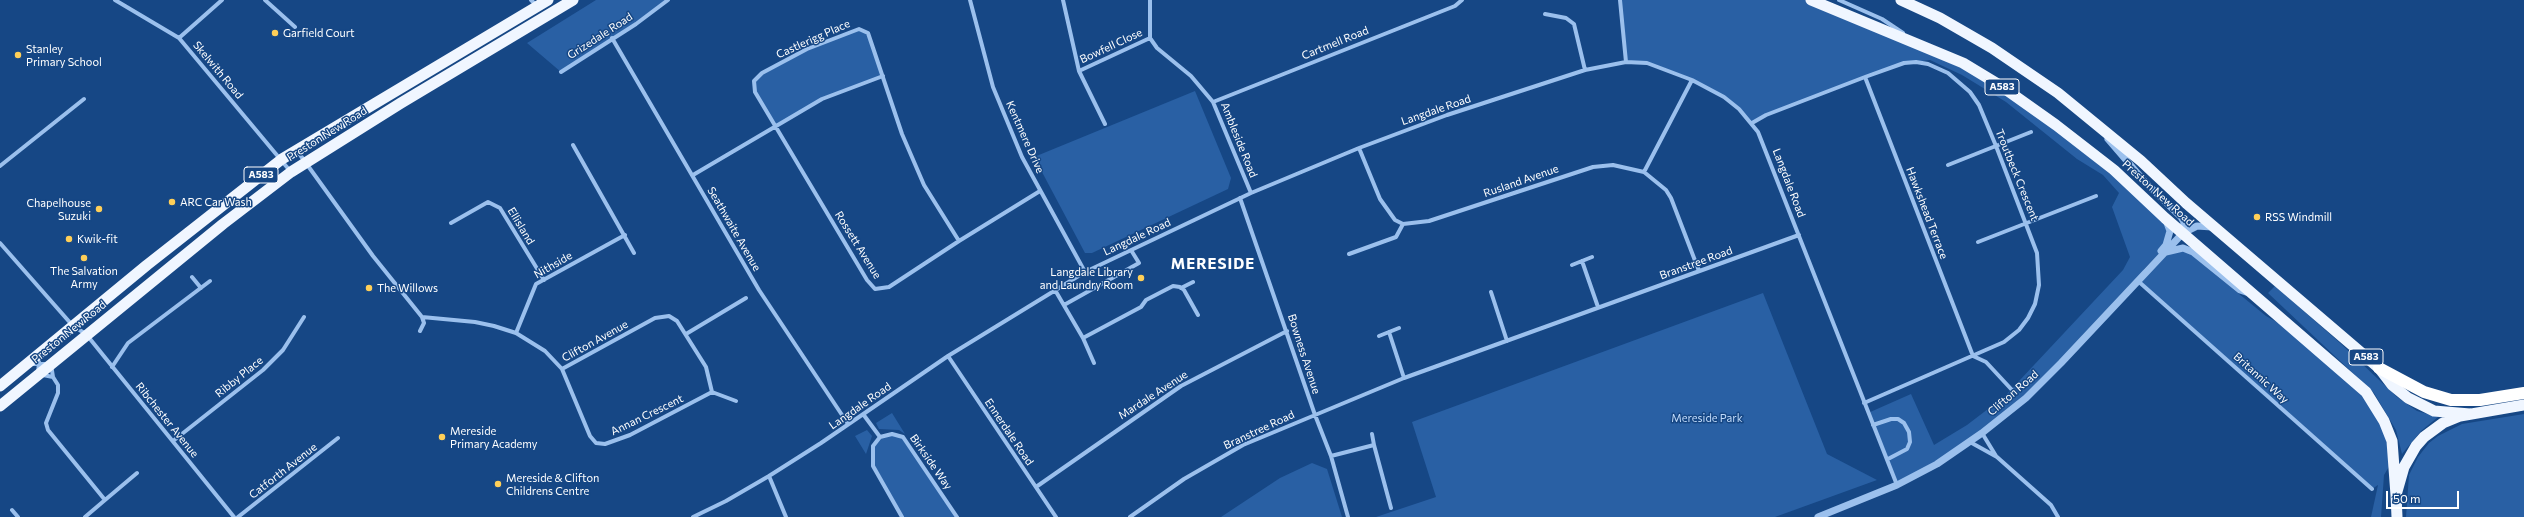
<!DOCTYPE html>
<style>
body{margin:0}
#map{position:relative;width:2524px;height:517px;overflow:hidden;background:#164785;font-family:Commissioner,sans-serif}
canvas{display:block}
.scale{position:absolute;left:2386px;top:491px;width:73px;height:18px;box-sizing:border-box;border:2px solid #fff;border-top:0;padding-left:5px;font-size:12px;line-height:14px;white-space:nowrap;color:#fff;-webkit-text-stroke:3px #164785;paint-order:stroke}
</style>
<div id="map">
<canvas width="2524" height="517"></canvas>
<div class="scale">50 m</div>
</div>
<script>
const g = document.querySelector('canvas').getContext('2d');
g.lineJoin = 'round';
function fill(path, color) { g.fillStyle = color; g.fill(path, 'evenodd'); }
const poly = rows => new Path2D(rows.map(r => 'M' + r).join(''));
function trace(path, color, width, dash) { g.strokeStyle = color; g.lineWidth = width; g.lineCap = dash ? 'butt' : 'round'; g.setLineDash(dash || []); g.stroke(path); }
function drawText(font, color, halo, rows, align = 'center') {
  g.font = font + ' Commissioner,sans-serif'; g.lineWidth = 3; g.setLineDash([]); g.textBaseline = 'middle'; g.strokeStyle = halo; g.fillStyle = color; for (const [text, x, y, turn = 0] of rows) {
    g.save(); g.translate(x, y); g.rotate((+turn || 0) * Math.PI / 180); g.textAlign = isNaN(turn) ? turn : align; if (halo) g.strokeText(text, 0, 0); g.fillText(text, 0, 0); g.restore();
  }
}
fill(poly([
 [596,0,668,0,561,72,527,43],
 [1620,0,1811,0,2001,86,2165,218,2170,231,2165,247,2144,269,2141,277,2168,252,2183,248,2266,316,2282,325,2351,378,2384,421,2390,465,2384,475,2381,517,2371,517,2378,485,2372,489,2138,281,2061,363,1982,433,1897,485,1868,413,1911,394,1934,445,1967,425,2005,396,2123,270,2130,257,2112,207,2119,193,2103,175,2077,159,2006,102,1962,75,1930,60,1904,63,1766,115,1752,123,1724,97,1692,80,1647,63,1626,62],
 [859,29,868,33,883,76,822,99,776,127,755,92,754,81,762,73,807,49],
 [1195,91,1231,178,1228,189,1092,253,1085,253,1034,157],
 [2275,286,2339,342,2397,397,2417,411,2438,417,2421,431,2402,454,2396,430,2374,393,2268,293],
 [1763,293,1827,454,1877,480,1775,517,1376,517,1436,497,1412,422],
 [892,413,905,434,899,430,879,429,876,423],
 [2524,414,2524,517,2406,517,2409,475,2418,457,2429,443,2438,436,2462,424],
 [867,430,872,436,866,454,855,436],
 [892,434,903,437,957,517,902,517,873,466,873,446,880,437],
 [1312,463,1327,469,1342,517,1221,517,1280,478]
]), '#2960a4');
trace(poly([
 [115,0,179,38,291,172],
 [265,0,295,27],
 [531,0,537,6],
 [970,0,993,87,1022,157,1085,272],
 [1063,0,1079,71,1105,124],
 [1150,0,1150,38,1157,48,1191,76,1213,102,1251,193],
 [1620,0,1626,62],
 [1839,0,1882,19,1903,33],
 [1545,14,1566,18,1574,24,1585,70],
 [179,38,222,0],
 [612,38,759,290,848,424],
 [1079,71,1150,38],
 [561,72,636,24,668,0],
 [1865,77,1973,356,1986,362,2012,390],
 [1213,102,1455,6,1462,0],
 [1752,123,1766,115,1865,77,1904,63,1916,62,1928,64,1948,73,1970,92,1979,105,1996,146,2037,253,2039,285,2035,304,2028,318,2019,330,2004,342,1864,403],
 [573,145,634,253],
 [1359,148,1380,199,1395,220,1403,224,1429,221,1593,167,1613,165,1644,172,1666,190,1671,198,1699,271],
 [298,152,373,256,422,317,475,322,494,326,516,333,545,351,562,369,590,436,596,443,605,444,630,435,712,392,706,367,677,321,669,316,655,318,562,369],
 [1948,165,2031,132],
 [0,166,84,99],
 [1644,172,1692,80],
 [693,175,822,99,883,76],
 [1240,198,1315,415,1331,456,1348,517],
 [451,223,488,202,500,208,544,280],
 [959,241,924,185,902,134,868,33,859,29,807,49,762,73,754,81,755,92,867,280,875,289,889,287,959,241,1040,191],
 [1978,242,2096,196],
 [0,243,73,326,86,334,234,517],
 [1349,254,1396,237,1403,224],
 [1582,261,1598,307],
 [1572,265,1592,257],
 [192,277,201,288],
 [2138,281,2372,489],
 [1181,288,1193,282],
 [1055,290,1083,338,1094,363],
 [1491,292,1507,341],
 [1064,305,1139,263,1131,250],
 [420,331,424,323,422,317],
 [1389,332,1404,378],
 [516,333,536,284,625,235],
 [686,334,746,298],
 [1379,336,1399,328],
 [1083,338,1141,307,1146,300,1173,286,1180,287,1184,290,1198,315],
 [948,356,1056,517],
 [39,362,38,374,53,377],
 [33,364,51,364,53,377,58,385,58,393,46,423,48,430,105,500,85,517],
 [112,367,128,343,210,281],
 [712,392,736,401],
 [863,414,880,437,892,434,903,437,957,517],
 [1873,425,1891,419,1898,419,1904,423,1909,432,1910,442,1907,449,1888,459],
 [1982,433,1996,456],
 [1372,434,1374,445],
 [880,437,873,446,873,466,902,517],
 [173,441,263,370,283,350,304,317],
 [1970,442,1997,457,2051,505,2058,517],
 [1331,456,1374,445,1391,508],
 [769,476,786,517],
 [1036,487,1181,386,1287,331],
 [105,500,137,473],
 [12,510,18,517],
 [238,517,338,438],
 [693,517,726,501,769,476,821,443,948,356,1085,272,1251,193,1359,148,1447,115,1585,70,1626,62,1647,63,1692,80,1724,97,1739,109,1758,132,1897,485],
 [1130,517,1184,479,1243,445,1404,378,1799,235]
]), '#9bc0ed', 4);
trace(poly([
 [2108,139,2145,182,2181,217,2184,222,2183,233],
 [2161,251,2166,245,2170,231,2166,220],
 [2166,252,2183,248,2193,252,2240,290,2246,292],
 [1818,517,1897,485,1937,464,1982,433,2026,398,2061,363,2183,233,2197,226,2212,227]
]), '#9bc0ed', 7);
trace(poly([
 [1811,0,1963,63,2001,86,2056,125,2114,170,2165,218,2366,392,2384,421,2392,441,2396,495],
 [1901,0,1940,18,1992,48,2058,93,2141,161,2186,203,2379,368,2392,385,2408,398,2434,411,2470,414],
 [0,386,147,265,282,159,548,0],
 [0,406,223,224,291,172,401,103,573,0],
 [2397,517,2396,495,2404,467,2416,446,2424,437,2443,423,2460,416,2524,405]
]), '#f0f6ff', 11);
trace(poly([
 [2379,368,2424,392,2451,400,2480,400,2524,393]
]), '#fff', 12);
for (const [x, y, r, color] of [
 [275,33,4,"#ffcf58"],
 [18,55,4,"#ffcf58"],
 [172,202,4,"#ffcf58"],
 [99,209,4,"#ffcf58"],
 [2257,217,4,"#ffcf58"],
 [69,239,4,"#ffcf58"],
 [84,258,4,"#ffcf58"],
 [1141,278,4,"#ffcf58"],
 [369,288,4,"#ffcf58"],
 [442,437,4,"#ffcf58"],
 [498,484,4,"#ffcf58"]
]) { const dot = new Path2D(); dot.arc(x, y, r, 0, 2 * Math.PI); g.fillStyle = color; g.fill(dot); trace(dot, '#164785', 1.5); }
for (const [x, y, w] of [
 [2002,87,34],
 [261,175,34],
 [2366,357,34]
]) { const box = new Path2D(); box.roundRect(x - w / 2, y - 8, w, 16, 3); g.fillStyle = '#164785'; g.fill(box); trace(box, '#fff', 1); }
drawText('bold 10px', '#fff', null, [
 ["A583",2002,87],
 ["A583",261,175],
 ["A583",2366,357]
]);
drawText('11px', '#fff', '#164785', [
 ["Garfield Court",283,33],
 ["Stanley",26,49],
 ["Primary School",26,62],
 ["ARC Car Wash",180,202],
 ["Chapelhouse",91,203,"right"],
 ["Suzuki",91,216,"right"],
 ["RSS Windmill",2265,217],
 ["Kwik-fit",77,239],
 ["The Salvation",84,271,"center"],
 ["Army",84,284,"center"],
 ["Langdale Library",1133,272,"right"],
 ["and Laundry Room",1133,285,"right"],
 ["The Willows",377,288],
 ["Mereside",450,431],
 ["Primary Academy",450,444],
 ["Mereside & Clifton",506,478],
 ["Childrens Centre",506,491]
], 'left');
drawText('11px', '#fff', '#164785', [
 ["Grizedale Road",600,36,-33],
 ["Castlerigg Place",813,39,-24],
 ["Cartmell Road",1335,43,-22],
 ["Bowfell Close",1111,46,-25],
 ["Skelwith Road",218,70,50],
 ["Langdale Road",1436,110,-19],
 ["Preston New Road",327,134,-32],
 ["Kentmere Drive",1025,137,66],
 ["Ambleside Road",1239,140,68],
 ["Troutbeck Crescent",2017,175,68],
 ["Rusland Avenue",1521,181,-19],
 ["Langdale Road",1789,183,69],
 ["Preston New Road",2158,193,42],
 ["Hawkshead Terrace",1927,213,69],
 ["Ellisland",521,226,59],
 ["Seathwaite Avenue",734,229,60],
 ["Langdale Road",1137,237,-25],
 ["Rossett Avenue",858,245,58],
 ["Branstree Road",1696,263,-20],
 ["Nithside",553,265,-30],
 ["Preston New Road",69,332,-39],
 ["Clifton Avenue",595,341,-29],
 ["Bowness Avenue",1304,354,72],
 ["Ribby Place",239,377,-39],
 ["Britannic Way",2261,378,42],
 ["Clifton Road",2013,393,-41],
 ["Mardale Avenue",1153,395,-33],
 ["Langdale Road",860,406,-35],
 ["Annan Crescent",647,415,-26],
 ["Ribchester Avenue",167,420,51],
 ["Branstree Road",1259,430,-25],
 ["Ennerdale Road",1009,432,56],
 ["Birkside Way",931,462,55],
 ["Catforth Avenue",283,471,-38]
]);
drawText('11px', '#c1dbfa', '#164785', [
 ["Mereside Park",1707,418]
]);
g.letterSpacing = '1px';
drawText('bold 15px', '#fff', '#164785', [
 ["MERESIDE",1213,264]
]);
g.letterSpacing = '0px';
</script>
